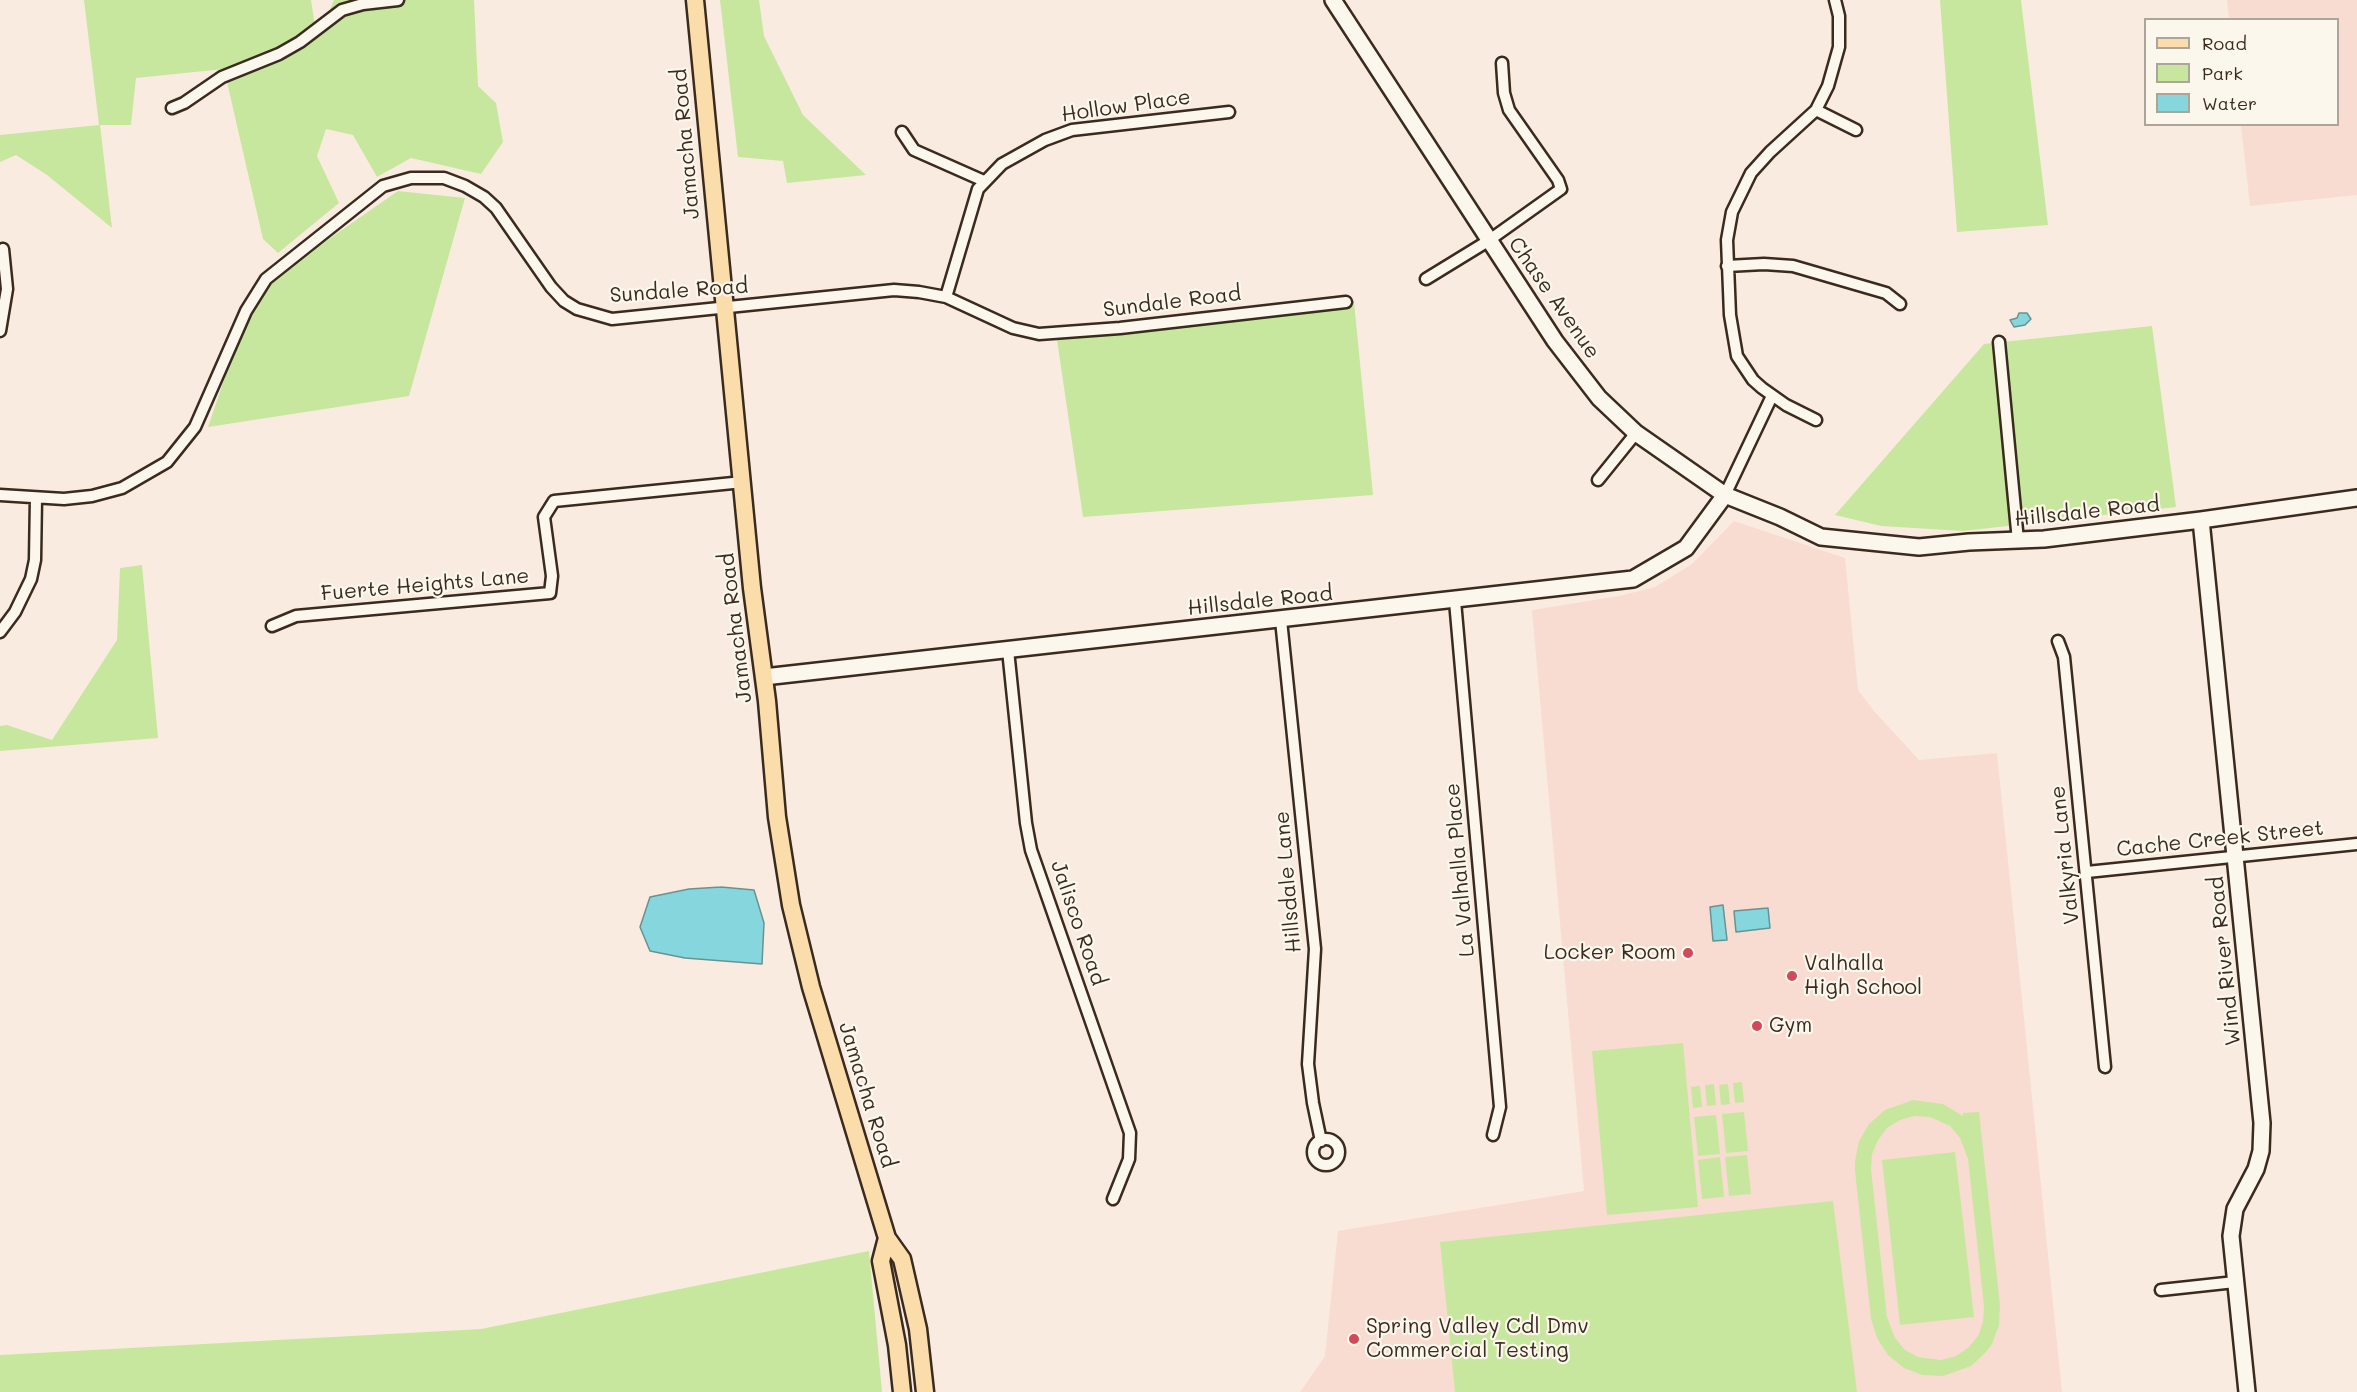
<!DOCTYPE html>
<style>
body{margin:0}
#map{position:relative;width:2357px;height:1392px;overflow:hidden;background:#faebe0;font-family:Mali,sans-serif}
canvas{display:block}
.legend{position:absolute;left:2144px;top:18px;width:195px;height:108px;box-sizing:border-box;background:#fbf7ec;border:2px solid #aea59a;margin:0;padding:8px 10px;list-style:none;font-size:18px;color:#3b2a1e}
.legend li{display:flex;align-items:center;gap:12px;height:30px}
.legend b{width:30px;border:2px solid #aea59a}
</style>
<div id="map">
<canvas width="2357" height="1392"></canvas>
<ul class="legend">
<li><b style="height:8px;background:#fbddab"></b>Road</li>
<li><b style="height:16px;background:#c8e79e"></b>Park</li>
<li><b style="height:16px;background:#86d7dd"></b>Water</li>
</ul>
</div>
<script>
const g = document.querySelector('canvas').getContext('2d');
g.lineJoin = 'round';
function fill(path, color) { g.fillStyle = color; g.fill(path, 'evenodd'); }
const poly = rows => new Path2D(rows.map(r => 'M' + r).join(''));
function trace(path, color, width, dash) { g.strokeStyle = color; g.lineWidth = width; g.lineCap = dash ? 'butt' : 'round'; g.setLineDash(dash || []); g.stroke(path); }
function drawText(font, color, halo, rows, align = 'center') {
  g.font = font + ' Mali,sans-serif'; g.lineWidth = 4.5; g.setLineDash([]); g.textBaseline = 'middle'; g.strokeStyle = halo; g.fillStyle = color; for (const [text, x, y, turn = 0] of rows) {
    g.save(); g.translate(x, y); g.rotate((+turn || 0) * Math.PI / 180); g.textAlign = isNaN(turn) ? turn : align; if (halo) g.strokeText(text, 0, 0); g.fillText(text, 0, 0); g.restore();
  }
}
fill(poly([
 [2227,0,2357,0,2357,195,2250,206,2241,125,2338,124,2338,20,2229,19],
 [1734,521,1845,558,1858,690,1874,711,1919,760,1997,753,2062,1392,1300,1392,1325,1356,1338,1231,1584,1191,1532,610,1619,596,1655,587,1692,564]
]), '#f8dcd2');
fill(poly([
 [84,0,311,0,317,39,334,0,474,0,478,86,496,103,503,142,481,174,411,158,377,177,353,135,326,129,317,156,339,203,278,253,263,239,224,69,136,78,131,125,100,125,112,228,47,175,16,155,0,162,0,135,99,125],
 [720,0,759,0,764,36,803,115,866,175,787,183,783,161,738,157],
 [1940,0,2021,0,2048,225,1957,232],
 [398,191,465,198,409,396,208,427,242,327,277,275],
 [1354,302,1373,495,1083,517,1056,333],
 [2152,326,2176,507,1963,531,1881,526,1835,515,1984,344],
 [142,565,158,738,0,751,0,726,7,725,52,740,117,640,120,568],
 [1683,1043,1698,1207,1607,1215,1592,1051],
 [1742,1082,1744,1102,1735,1103,1733,1083],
 [1714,1084,1716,1105,1707,1106,1705,1085],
 [1728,1084,1730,1104,1721,1105,1719,1085],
 [1700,1086,1702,1107,1693,1108,1691,1087],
 [1913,1100,1943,1104,1963,1116,1963,1113,1979,1112,2000,1305,1999,1325,1992,1344,1986,1352,1971,1366,1943,1376,1922,1375,1904,1368,1888,1355,1877,1338,1871,1319,1855,1171,1855,1161,1859,1141,1869,1124,1885,1110],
 [1914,1116,1930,1117,1950,1126,1960,1138,1968,1159,1984,1307,1983,1322,1978,1336,1968,1348,1956,1356,1941,1360,1918,1357,1905,1350,1895,1338,1887,1317,1871,1169,1872,1154,1878,1140,1887,1128,1900,1120],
 [1744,1112,1748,1151,1726,1153,1722,1114],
 [1716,1115,1720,1154,1698,1156,1694,1117],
 [1955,1152,1974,1317,1900,1325,1882,1160],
 [1747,1155,1751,1194,1729,1196,1725,1157],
 [1720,1157,1724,1197,1702,1199,1698,1160],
 [1833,1201,1857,1392,1455,1392,1440,1242],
 [869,1251,882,1392,0,1392,0,1355,481,1329]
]), '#c8e79e');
const water = poly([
 [2019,313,2027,313,2031,319,2025,325,2014,327,2010,320,2017,318,2019,313],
 [721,887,754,890,764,923,762,964,685,958,650,951,640,927,650,897,689,889,721,887],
 [1723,905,1727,940,1713,941,1710,907,1723,905],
 [1768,908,1770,928,1736,932,1734,911,1768,908]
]);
fill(water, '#86d7dd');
trace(water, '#689291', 1.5);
const street = poly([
 [172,108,184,103,222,77,279,54,300,42,342,10,363,4,398,0],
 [1816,110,1856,130],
 [902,132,914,150,984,181],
 [1727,266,1764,264,1793,266,1886,293,1900,304],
 [1426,279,1488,241,1561,189,1558,180,1509,110,1504,93,1502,63],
 [946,297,978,189,1002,164,1045,140,1072,130,1229,112],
 [0,331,7,289,3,249],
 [1999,342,2018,541],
 [1816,420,1786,405,1762,388,1753,380,1737,356,1730,315,1727,240,1732,212,1751,173,1770,152,1816,110,1828,86,1839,47,1839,16,1835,0],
 [1598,480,1636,433],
 [0,495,64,499,92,496,122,488,167,462,195,427,246,311,266,279,383,186,411,178,444,178,465,186,484,197,496,208,551,287,564,301,577,309,612,319,894,290,919,292,946,297,1013,328,1039,334,1120,328,1346,302],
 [1725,495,1772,396],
 [1455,601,1500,1107,1493,1135],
 [1281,620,1315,949,1308,1064,1313,1103,1321,1141],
 [272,626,296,616,550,593,552,576,544,517,554,501,743,482],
 [0,632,15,612,31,579,35,560,36,498],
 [2058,641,2064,657,2105,1067],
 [1008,650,1026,823,1031,850,1130,1133,1129,1159,1113,1199],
 [2087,872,2357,844],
 '1313 1152a13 13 0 1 1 26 0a13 13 0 1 1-26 0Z',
 [2161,1290,2235,1282]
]);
const secondary = poly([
 [1333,0,1555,341,1599,398,1636,433,1725,495,1780,517,1821,537,1919,547,1969,542,2044,539,2201,520,2357,498],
 [2201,520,2262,1123,2261,1151,2256,1169,2235,1209,2231,1236,2247,1392],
 [764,677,1633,579,1686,548,1725,495]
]);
const primary = poly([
 [695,0,752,588,767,701,777,817,791,905,811,987,887,1238,902,1259,918,1329,925,1392],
 [887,1238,881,1261,897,1345,902,1392]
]);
trace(street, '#3b2a1e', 15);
trace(secondary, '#3b2a1e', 20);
trace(primary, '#3b2a1e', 21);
trace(street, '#fbf7ec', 10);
trace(secondary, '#fbf7ec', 15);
trace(primary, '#fbddab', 16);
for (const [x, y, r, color] of [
 [1688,953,6,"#d1495b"],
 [1792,976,6,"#d1495b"],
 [1757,1026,6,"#d1495b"],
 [1354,1339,6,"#d1495b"]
]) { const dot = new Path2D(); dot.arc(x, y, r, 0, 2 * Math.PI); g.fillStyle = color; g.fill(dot); trace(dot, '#fbf7ec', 2); }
drawText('21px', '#3b2a1e', '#fbf7ec', [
 ["Hollow Place",1126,106,-8],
 ["Jamacha Road",686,144,-95],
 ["Sundale Road",679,291,-4],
 ["Chase Avenue",1554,298,55],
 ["Sundale Road",1172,302,-7],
 ["Hillsdale Road",2087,512,-6],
 ["Fuerte Heights Lane",425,585,-5],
 ["Hillsdale Road",1260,601,-6],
 ["Jamacha Road",736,628,-97],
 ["Cache Creek Street",2220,839,-6],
 ["Valkyria Lane",2065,855,-96],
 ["La Valhalla Place",1460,870,-95],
 ["Hillsdale Lane",1288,882,-95],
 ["Jalisco Road",1078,923,71],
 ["Wind River Road",2225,961,-96],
 ["Jamacha Road",867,1095,73]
]);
drawText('21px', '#3b2a1e', '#fbf7ec', [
 ["Locker Room",1676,953,"right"],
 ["Valhalla",1804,964],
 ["High School",1804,988],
 ["Gym",1769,1026],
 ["Spring Valley Cdl Dmv",1366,1327],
 ["Commercial Testing",1366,1351]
], 'left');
</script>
